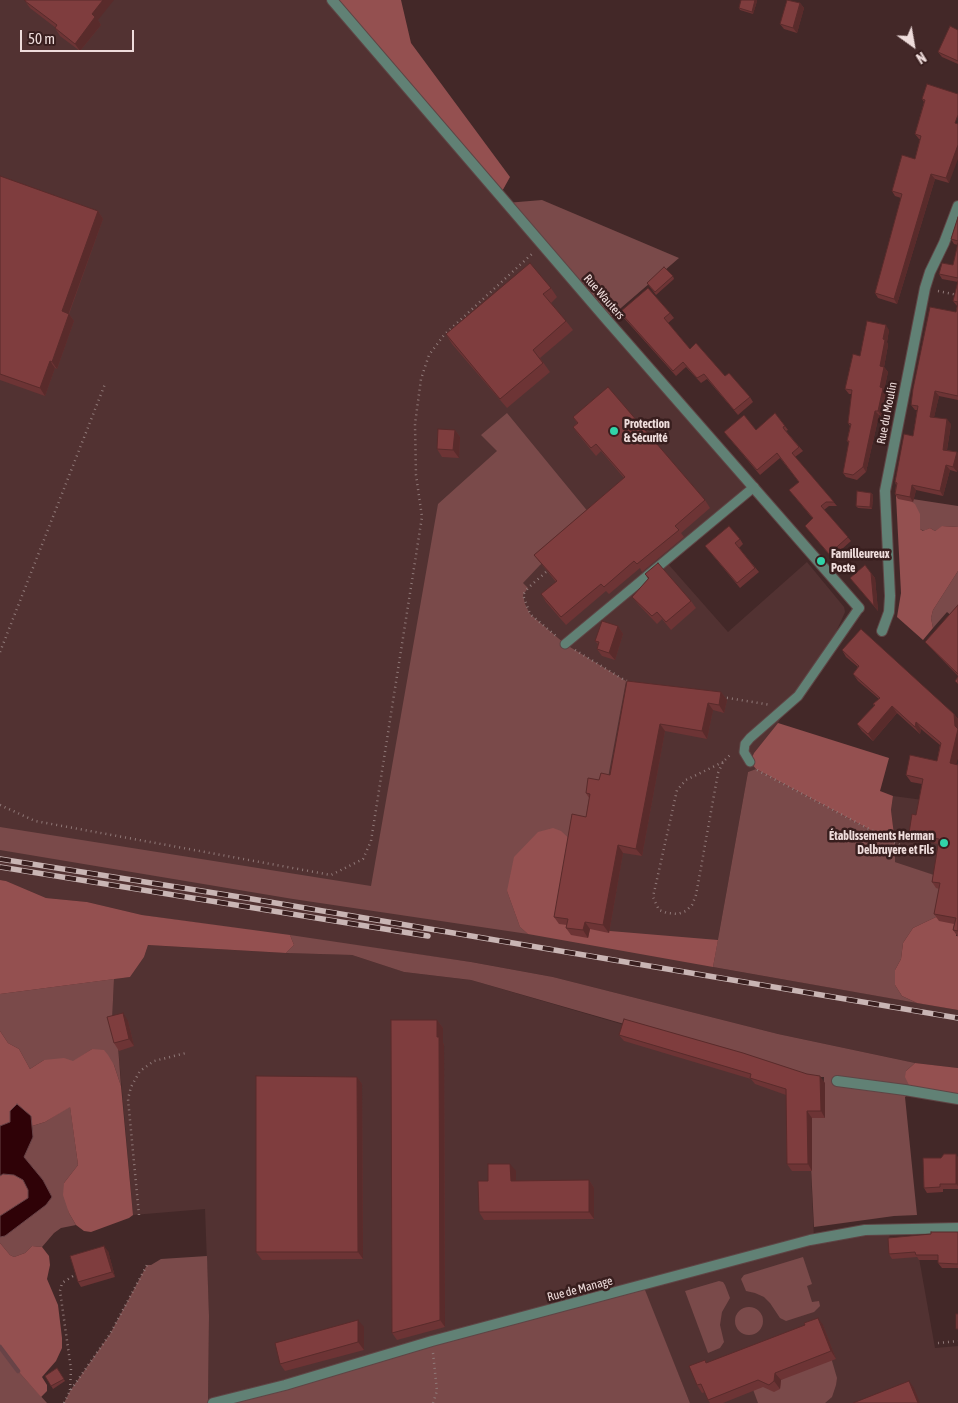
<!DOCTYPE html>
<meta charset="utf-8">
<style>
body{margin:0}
#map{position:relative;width:958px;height:1403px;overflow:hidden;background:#432828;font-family:"Asap Condensed",sans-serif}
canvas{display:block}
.north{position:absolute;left:888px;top:20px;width:50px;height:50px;-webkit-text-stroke:4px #381e1e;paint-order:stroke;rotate:148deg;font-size:14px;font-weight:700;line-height:20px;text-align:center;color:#eedcdb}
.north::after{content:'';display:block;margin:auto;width:18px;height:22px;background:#eedcdb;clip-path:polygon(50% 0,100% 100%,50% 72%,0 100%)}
.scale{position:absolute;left:20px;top:30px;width:114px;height:22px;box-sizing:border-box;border:2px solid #eedcdb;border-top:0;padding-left:6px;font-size:15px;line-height:18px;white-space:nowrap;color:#eedcdb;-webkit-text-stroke:4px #381e1e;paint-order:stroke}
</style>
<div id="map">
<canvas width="958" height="1403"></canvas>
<div class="north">N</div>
<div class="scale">50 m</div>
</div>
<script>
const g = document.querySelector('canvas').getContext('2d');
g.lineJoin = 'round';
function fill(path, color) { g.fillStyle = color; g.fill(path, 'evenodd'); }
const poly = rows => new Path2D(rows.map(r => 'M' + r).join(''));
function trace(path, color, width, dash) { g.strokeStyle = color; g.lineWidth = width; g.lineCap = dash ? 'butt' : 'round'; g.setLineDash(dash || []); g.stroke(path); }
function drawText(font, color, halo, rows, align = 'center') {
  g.font = font + ' "Asap Condensed",sans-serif'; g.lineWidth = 5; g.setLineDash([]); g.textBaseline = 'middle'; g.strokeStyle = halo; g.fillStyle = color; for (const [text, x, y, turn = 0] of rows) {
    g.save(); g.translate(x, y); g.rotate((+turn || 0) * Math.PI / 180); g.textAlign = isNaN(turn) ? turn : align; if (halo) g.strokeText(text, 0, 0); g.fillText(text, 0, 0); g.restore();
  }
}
fill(poly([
 [0,0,332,0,754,487,746,499,669,565,728,632,807,562,844,607,845,612,836,632,793,695,778,723,754,753,750,762,756,769,748,772,713,967,958,1010,958,1068,915,1063,778,1034,553,977,471,962,142,915,87,902,46,898,6,881,0,880],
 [893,796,923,800,942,845,936,876,895,862,895,843,891,810],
 [148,945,286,953,352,955,404,972,471,980,761,1065,808,1106,814,1239,889,1230,890,1242,919,1258,935,1348,958,1346,958,1403,690,1403,642,1285,213,1403,208,1403,209,1316,205,1209,133,1215,118,1046,112,1021,114,979,130,977,144,957]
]), '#523232');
fill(poly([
 [542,200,679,258,607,320,506,203],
 [507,413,594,519,540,565,523,583,528,588,523,595,525,604,530,614,565,644,626,681,599,826,507,891,520,927,528,934,293,899,0,850,0,827,371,886,438,504,497,451,481,435],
 [906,498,958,506,958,527,943,526,935,531,930,528,924,531,920,529],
 [958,571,958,610,953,617,947,612,933,628,931,618,933,610],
 [756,769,895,843,895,862,943,878,936,917,913,928,903,943,901,959,895,970,895,985,902,996,917,1003,713,967,748,772],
 [290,935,471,962,553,977,778,1034,915,1063,906,1071,912,1091,905,1097,917,1215,894,1216,814,1227,808,1106,823,1106,824,1077,809,1077,471,980,404,972,352,955,286,953,294,945],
 [114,979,112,1021,118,1046,121,1086,114,1065,92,1049,73,1062,44,1060,30,1069,19,1049,8,1043,0,1031,0,994],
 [70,1106,78,1165,64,1183,69,1213,76,1225,61,1228,54,1233,42,1247,32,1246,25,1253,14,1257,10,1255,0,1243,0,1237,5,1236,46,1205,52,1197,43,1180,24,1157,33,1137,32,1126,45,1122],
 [207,1256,209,1316,208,1403,64,1403,70,1391,110,1334,147,1265,151,1265,161,1259],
 [803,1257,812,1284,807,1286,812,1302,819,1301,820,1306,814,1312,786,1321,780,1318,770,1303,764,1297,755,1293,746,1291,741,1279,744,1275],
 [719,1281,723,1282,725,1285,730,1298,722,1312,720,1325,724,1342,720,1348,708,1353,685,1291],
 [643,1285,690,1403,213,1403],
 '735 1321a14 14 0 1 1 28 0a14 14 0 1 1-28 0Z',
 [0,1347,18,1371,47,1403,0,1403],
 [830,1354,837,1378,836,1385,832,1397,825,1403,758,1403,751,1384,775,1383]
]), '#7a4a4a');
fill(poly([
 [332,0,401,0,411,43,510,177,500,195],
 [896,496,906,498,915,504,920,514,920,529,923,531,930,528,935,531,942,526,958,527,958,571,933,610,931,618,933,628,923,640,897,617,901,593],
 [778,723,889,758,880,791,893,796,891,810,895,843,756,769,750,762,754,753],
 [553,828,561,831,574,843,561,923,610,931,718,940,713,967,528,934,520,927,507,891,514,857,538,832],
 [0,880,6,881,46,898,87,902,142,915,290,935,294,945,286,953,148,945,144,957,130,977,0,994],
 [936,917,958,921,956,936,958,936,958,1010,917,1003,902,996,895,985,895,970,901,959,903,943,913,928],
 [0,1025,0,1031,8,1043,19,1049,30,1069,44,1060,64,1058,73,1061,92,1049,104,1050,108,1055,114,1065,121,1086,133,1215,129,1218,91,1232,84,1231,76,1225,69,1213,63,1195,64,1183,78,1165,70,1107,45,1122,32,1126,31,1116,0,1126],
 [915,1063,958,1068,958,1099,912,1091,905,1077,906,1071],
 [3,1174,14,1175,23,1180,28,1190,28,1198,0,1216,0,1176],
 [0,1243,10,1255,14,1257,25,1253,32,1246,42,1247,49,1256,50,1265,47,1279,58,1305,62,1338,62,1348,56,1361,42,1377,47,1385,47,1391,41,1397,18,1371,0,1347]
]), '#945050');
const water = poly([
 [17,1104,31,1116,33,1137,24,1157,43,1180,52,1197,46,1205,5,1236,0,1237,0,1216,28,1198,28,1190,23,1180,14,1175,3,1174,0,1176,0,1126,10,1122,10,1111,17,1104]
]);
fill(water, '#2f0207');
trace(water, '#684347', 1);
trace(poly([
 [0,1347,18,1371]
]), '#684347', 4.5);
const service = poly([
 [565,644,754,487],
 [750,762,744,752,745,744,750,738,798,696,859,608]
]);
const minor = poly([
 [882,631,889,612,890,596,885,491,925,288,930,272,944,243,958,206],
 [837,1081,905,1090,958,1099],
 [213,1403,285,1385,432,1341,810,1240,865,1230,958,1228]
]);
const tertiary = poly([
 [332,0,607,320,859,608]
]);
trace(service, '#5e4545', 11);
trace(minor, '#5e4545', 12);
trace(tertiary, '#5e4545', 12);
trace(poly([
 [938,291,958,295],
 [546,572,528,588,523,595,530,614,556,636],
 [575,650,626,681,630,681],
 [0,652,105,384],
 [722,697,771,705],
 [723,762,686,780,677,790,653,897,659,910,667,913,678,914,686,911,692,905,696,895,718,773,723,762,732,753],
 [757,770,913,852],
 [0,805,35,821,331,875,363,859,371,841,422,517,416,475,415,424,421,379,429,355,444,335,534,252],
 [139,1215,128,1099,131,1087,140,1071,154,1061,186,1053],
 [938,1343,958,1341],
 [433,1353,437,1391,433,1403],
 [70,1390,71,1369,60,1291,62,1283,73,1276],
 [64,1403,70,1391,110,1334,147,1265]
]), '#907978', 2.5, [1, 4]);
trace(service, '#618175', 9);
trace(minor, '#618175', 10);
trace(tertiary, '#618175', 10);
const rail = poly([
 [0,859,246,898,958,1018],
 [0,867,428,936]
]);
trace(rail, '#c9b5b4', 5.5);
trace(rail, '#381e1e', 4, [11]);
fill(poly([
 [25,1,98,20,101,25,80,51,60,36,55,28,56,28,30,8],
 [757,1,753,14,740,10,739,8],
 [800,3,804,8,797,33,784,29,780,24],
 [958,30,958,64,942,57,938,52],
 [927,84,949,183,935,179,897,304,878,298,875,293,901,198,895,196,892,191,915,159,920,139,919,139,915,134,924,102,922,99],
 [0,176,98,211,103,219,69,314,74,321,57,369,55,368,45,396,0,380],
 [958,217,958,400,939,396,934,417,951,424,947,450,957,452,958,454,958,467,957,472,950,470,943,496,916,490,913,502,898,499,895,494,896,485,895,482,913,436,917,410,915,410,911,405,956,312,957,306,953,301,958,282,942,279,939,274,953,265,958,245,954,244,951,239],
 [673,276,674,279,656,295,647,283],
 [551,288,557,297,551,303,566,321,573,330,540,358,550,372,507,408,452,344,446,334],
 [620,312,670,313,674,318,668,323,690,349,725,376,750,397,753,402,738,415,707,379,701,383,686,367,676,376,623,317],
 [889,330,887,342,888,345,884,367,888,372,884,390,886,392,881,416,879,415,866,472,857,480,846,477,843,473,849,443,847,441,850,426,848,423,852,394,849,394,845,389,860,356],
 [573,417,705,500,710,508,681,533,684,537,642,572,640,568,609,594,606,591,566,625,546,602,541,594,556,582,534,555,624,478,601,451,596,456,578,434,573,427,577,423],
 [785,426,788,430,786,431,803,451,795,457,837,506,829,506,824,510,851,541,832,558,805,526,813,519,789,490,799,482,780,458,760,475,724,432,756,430],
 [455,430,460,437,459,458,442,457,437,449],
 [871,493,873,495,872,509,858,508,856,506],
 [740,539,743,544,739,548,759,572,740,588,705,546],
 [871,573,875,578,878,611,850,578],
 [645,574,691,601,696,608,671,630,662,619,657,624,638,604,632,597,648,579],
 [958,605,958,676,929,646,925,642],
 [618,626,623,634,615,660,602,656,597,649,598,644,595,641],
 [842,650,954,714,958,719,958,757,956,764,958,765,958,937,953,930,954,924,939,921,934,914,939,889,936,888,932,882,938,844,914,840,909,833,916,815,922,784,911,782,906,775,937,761,940,745,921,729,920,734,897,713,873,741,862,731,857,724,874,706,873,704,879,699,858,681,853,674,858,667,846,657],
 [627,681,721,692,727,700,724,713,713,710,707,739,665,731,642,856,623,853,609,933,590,929,588,938,571,935,566,928,567,925,559,924,554,917,586,817,589,798,586,793,599,780,610,775],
 [437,1020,443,1028,443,1043,444,1045,445,1327,397,1340,392,1333],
 [128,1021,134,1046,119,1051,114,1043],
 [619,1035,825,1083,825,1118,812,1118,812,1171,792,1171,787,1164,786,1095,755,1084,751,1079,624,1041],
 [357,1077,362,1084,363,1259,262,1260,256,1252],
 [958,1157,958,1189,943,1189,943,1192,927,1193,924,1188],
 [516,1171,516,1181,589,1180,594,1188,594,1219,484,1220,479,1212,488,1181],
 [958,1232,958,1268,942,1268,938,1263,938,1260,919,1260,917,1257,892,1259,889,1254],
 [108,1251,115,1277,81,1287,78,1282],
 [823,1325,836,1359,781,1380,780,1389,774,1392,763,1387,723,1403,710,1403,708,1400,705,1392,702,1393,697,1385,705,1360,707,1363],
 [364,1327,364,1350,285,1371,280,1364],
 [57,1368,65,1381,53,1389,45,1376]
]), '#6d3435');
fill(poly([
 [103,0,114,0,98,20,101,25,80,51,75,44,92,14],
 [755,0,757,0,757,1,753,14,752,12],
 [800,3,804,8,797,33,793,28],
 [958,145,958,159,949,183,946,178],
 [931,174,935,179,897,304,894,299],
 [98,211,103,219,67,318,62,311],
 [69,314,74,321,57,369,52,362],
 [886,325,889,330,887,342,888,345,884,367,888,372,884,390,886,392,881,416,878,411,880,387,880,366,883,339],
 [50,361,55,368,45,396,40,388],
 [935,391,939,396,933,422,930,417],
 [875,411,879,415,866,472,863,467],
 [947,419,951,424,946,455,943,450],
 [455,430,460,437,459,458,453,450],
 [957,452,958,454,958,467,957,472,953,467],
 [946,465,950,470,943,496,940,491],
 [912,485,916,490,913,502,910,497],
 [871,493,873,495,872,509,870,507],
 [871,573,875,578,878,611,874,606],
 [618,626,623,634,615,660,609,653],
 [721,692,727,700,724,713,719,705],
 [708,703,713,710,707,739,702,731],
 [892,706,897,713,873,741,868,734],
 [954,714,958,719,958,757,955,770,950,763,955,726],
 [916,722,921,729,920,734,915,727],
 [660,724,665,731,642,856,636,849],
 [618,845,623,853,609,933,603,925],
 [585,922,590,929,588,938,583,930],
 [123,1013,128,1021,134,1046,129,1039],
 [437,1020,443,1028,443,1043,444,1045,445,1327,440,1320],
 [820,1076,825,1083,825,1118,821,1111],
 [357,1077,362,1084,363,1259,358,1252],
 [807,1111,812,1118,812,1171,808,1164],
 [956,1154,958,1157,958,1186,956,1184],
 [510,1164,516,1171,516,1188,511,1181],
 [589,1180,594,1188,594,1219,589,1212],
 [104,1246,108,1251,115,1277,112,1272],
 [818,1318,823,1325,836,1359,831,1351],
 [358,1320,364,1327,364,1350,358,1342],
 [775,1373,781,1380,780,1389,774,1381],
 [909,1381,914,1388,920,1403,918,1403]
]), '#592b2b');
const building = poly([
 [25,0,103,0,92,14,95,17,75,44,55,28,57,25,25,1,25,0],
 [741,0,755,0,752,12,739,8,741,0],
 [787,0,800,3,793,28,780,24,787,0],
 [950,26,958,30,958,61,938,52,950,26],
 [927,84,958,94,958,115,955,123,958,124,958,145,946,178,931,174,894,299,875,293,902,194,892,191,902,155,915,159,921,136,915,134,925,100,922,99,927,84],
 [0,176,98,211,62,311,69,314,52,362,50,361,40,388,0,374,0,176],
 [958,217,958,241,951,239,958,217],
 [958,243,958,278,939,274,942,263,953,265,958,243],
 [530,263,551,288,543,294,566,321,533,350,543,363,500,399,446,334,530,263],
 [664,267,673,276,655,292,647,283,664,267],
 [958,281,958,302,953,301,958,281],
 [648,288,670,313,664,318,690,349,696,343,725,376,729,373,750,397,734,410,704,374,697,378,683,362,673,371,620,312,648,288],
 [958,303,958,396,935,391,930,417,947,419,943,450,957,452,953,467,946,465,940,491,912,485,910,497,895,494,897,483,895,482,904,434,913,436,918,406,911,405,913,389,930,307,956,312,958,303],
 [867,321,886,325,883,339,885,340,880,366,884,367,880,387,883,388,878,411,875,411,863,467,853,475,843,473,849,441,847,441,851,424,848,423,852,390,845,389,853,354,860,356,867,321],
 [608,387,705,500,675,526,679,530,637,564,634,561,604,587,601,584,561,617,541,594,557,581,534,555,625,477,596,444,591,448,573,427,578,423,573,417,608,387],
 [775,413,785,426,783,427,784,429,799,447,792,453,834,502,826,502,821,506,848,537,829,554,805,526,813,518,789,490,799,482,777,453,757,470,724,432,744,415,756,430,775,413],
 [438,429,455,430,453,450,437,449,438,429],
 [857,491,871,493,870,507,856,506,857,491],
 [729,526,740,539,735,543,755,568,737,583,705,546,729,526],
 [658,563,691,601,666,622,657,612,652,616,632,597,649,578,645,574,658,563],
 [865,565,871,573,874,606,850,578,865,565],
 [958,605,958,674,925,642,958,605],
 [602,621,618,626,609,653,597,649,599,642,595,641,602,621],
 [861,629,954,714,955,726,958,729,950,763,958,765,958,931,953,930,956,918,934,914,940,883,932,882,939,839,909,833,912,814,916,815,923,779,906,775,910,755,937,761,941,743,916,722,915,727,892,706,868,734,857,724,875,705,873,704,880,698,853,674,859,666,842,650,861,629],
 [958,677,958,684,955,681,958,677],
 [627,681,721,692,719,705,708,703,702,731,660,724,636,849,618,845,603,925,585,922,583,930,566,928,568,919,554,917,572,814,586,817,590,794,586,793,588,778,599,780,601,773,610,775,627,681],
 [123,1013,129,1039,114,1043,107,1017,123,1013],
 [624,1019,743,1053,807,1074,820,1076,821,1111,807,1111,808,1164,787,1164,786,1089,750,1078,751,1074,619,1035,624,1019],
 [391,1020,437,1020,437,1037,439,1037,440,1320,392,1333,391,1020],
 [256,1076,357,1077,358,1252,256,1252,256,1076],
 [944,1154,956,1154,956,1184,940,1184,940,1187,924,1188,923,1158,941,1158,944,1154],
 [488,1164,510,1164,511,1181,589,1180,589,1212,479,1212,478,1181,488,1181,488,1164],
 [931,1232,958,1232,958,1264,938,1263,938,1255,916,1255,915,1252,889,1254,888,1238,931,1234,931,1232],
 [104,1246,112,1272,78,1282,70,1256,104,1246],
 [956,1314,958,1314,958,1329,956,1329,956,1314],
 [818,1318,831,1351,775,1373,774,1381,769,1385,758,1380,708,1400,701,1384,697,1385,689,1366,705,1360,706,1363,805,1325,804,1323,818,1318],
 [358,1320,358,1342,280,1364,275,1343,358,1320],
 [57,1368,64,1379,51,1386,45,1376,57,1368],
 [909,1381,918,1403,853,1403,909,1381]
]);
fill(building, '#7f3d3e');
trace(building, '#592b2b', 1);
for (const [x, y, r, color] of [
 [614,431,5,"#31d4a9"],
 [821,561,5,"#31d4a9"],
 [944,843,5,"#31d4a9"]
]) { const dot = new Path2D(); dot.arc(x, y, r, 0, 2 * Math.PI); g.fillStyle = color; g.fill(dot); trace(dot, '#381e1e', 2); }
drawText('12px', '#eedcdb', '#381e1e', [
 ["Rue Wauters",604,297,49],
 ["Rue du Moulin",887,413,-79],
 ["Rue de Manage",580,1289,-15]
]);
drawText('bold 12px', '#eedcdb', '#381e1e', [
 ["Protection",624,424],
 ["& Sécurité",624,438],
 ["Familleureux",831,554],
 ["Poste",831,568],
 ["Établissements Herman",934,836,"right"],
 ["Delbruyere et Fils",934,850,"right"]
], 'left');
</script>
